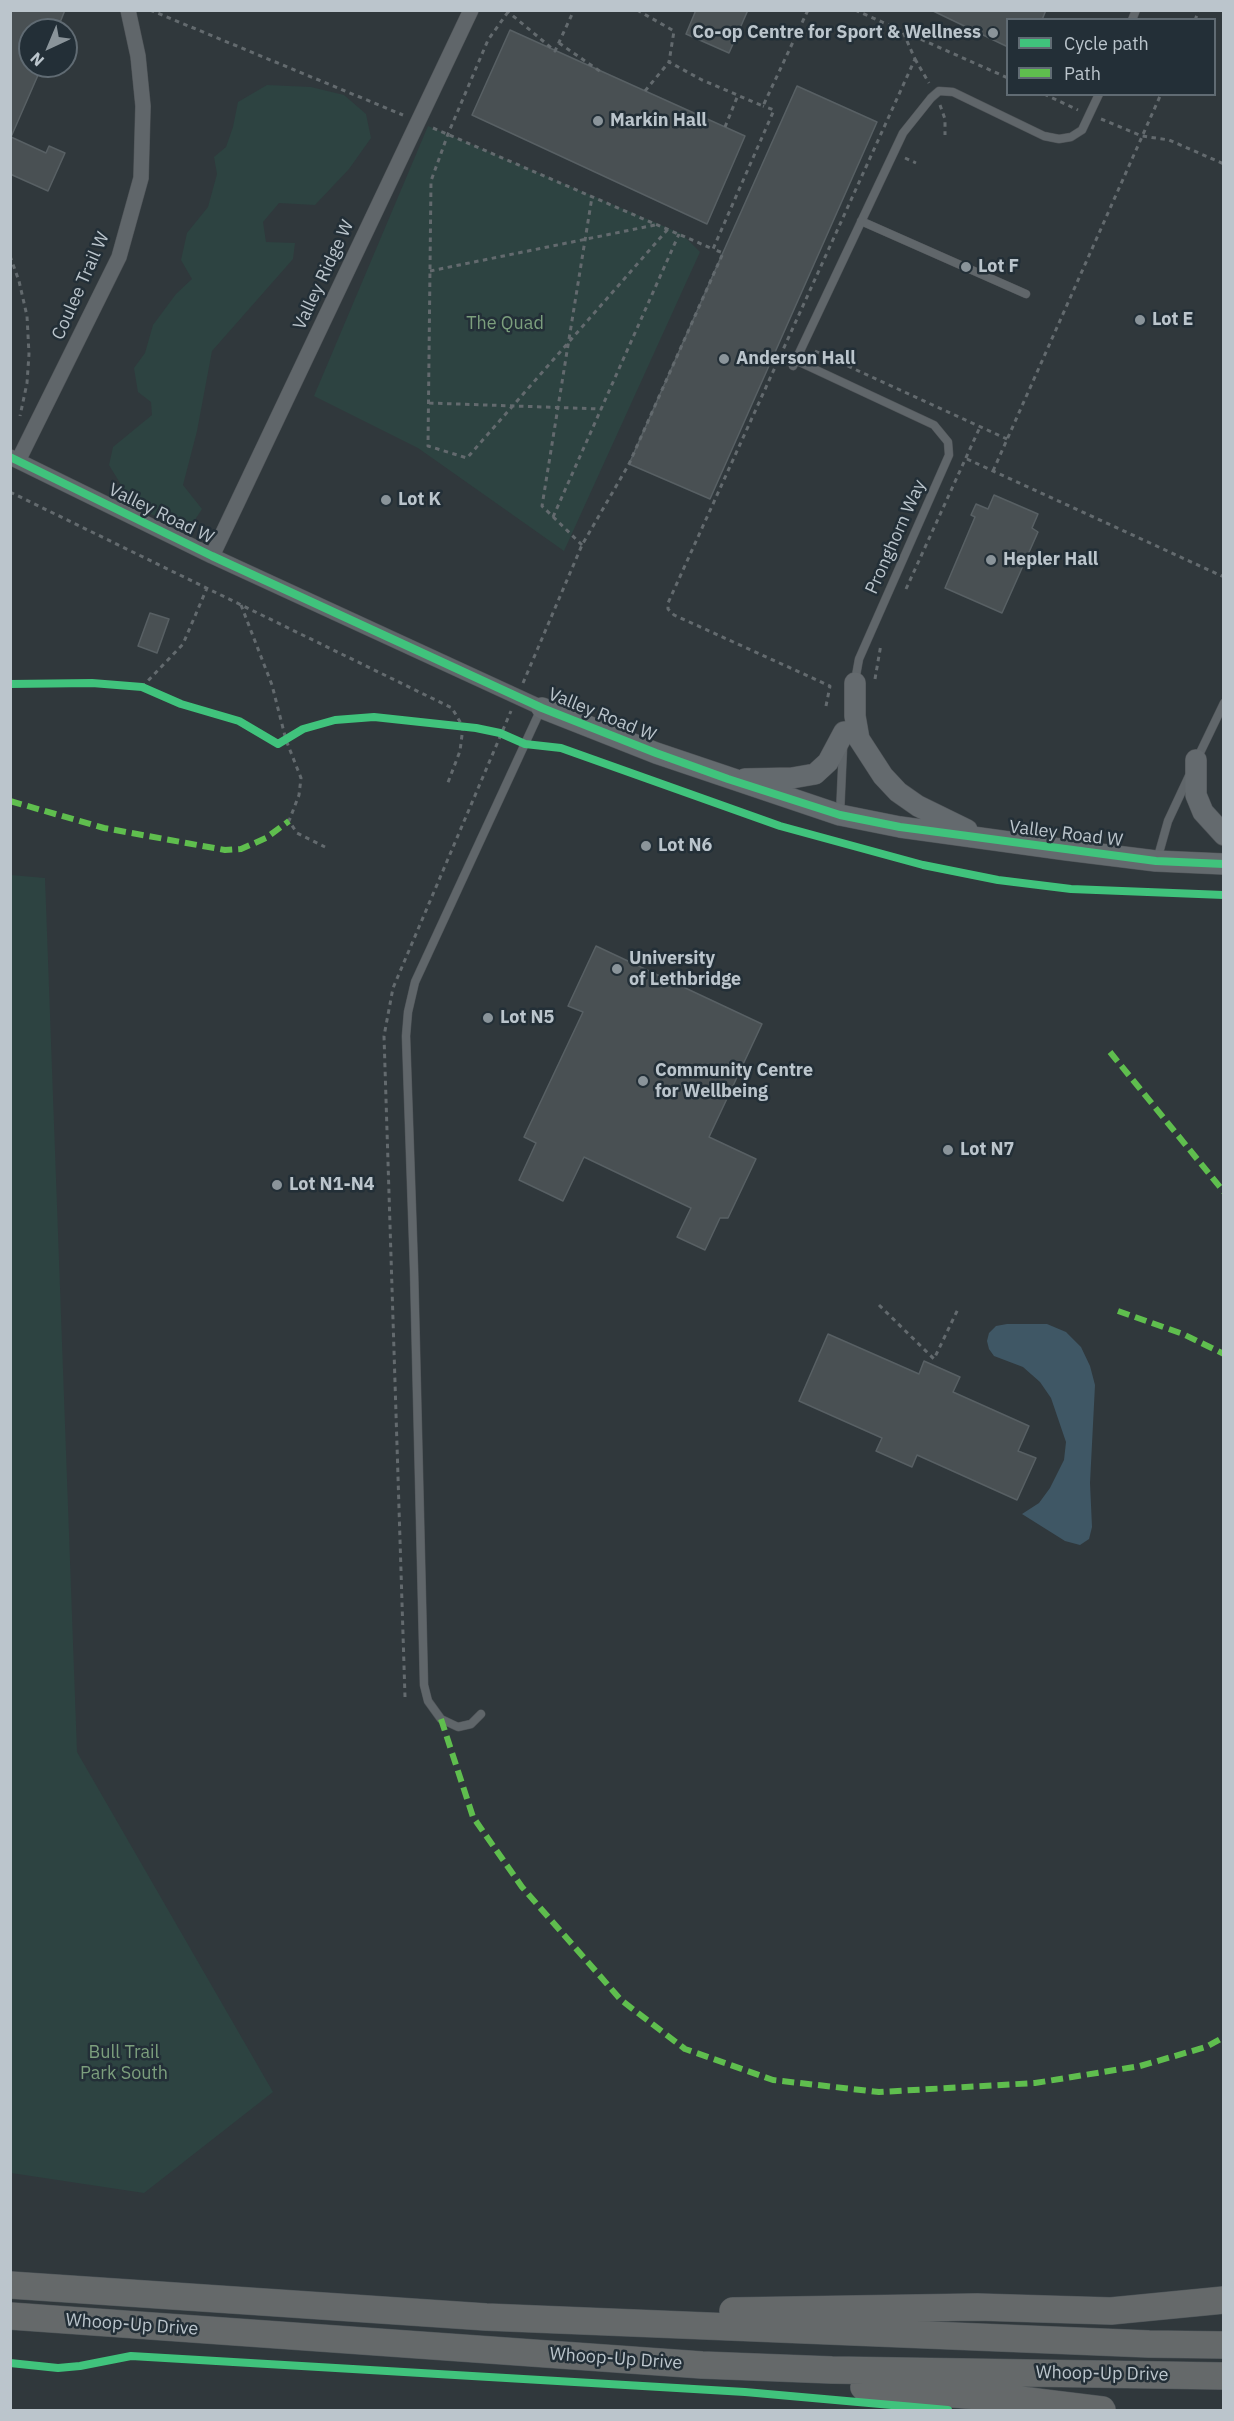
<!DOCTYPE html>
<style>
body{margin:0}
#map{position:relative;width:1234px;height:2421px;overflow:hidden;background:#30383c;font-family:"IBM Plex Sans",sans-serif}
canvas{display:block}
.frame{position:absolute;inset:0;border:12px solid #bbc5cc;pointer-events:none}
.legend{position:absolute;left:1006px;top:18px;width:210px;height:78px;box-sizing:border-box;background:#232f37;border:2px solid #606b73;margin:0;padding:8px 10px;list-style:none;font-size:18px;color:#bbc5cc}
.legend li{display:flex;align-items:center;gap:12px;height:30px}
.legend b{width:30px;border:2px solid #606b73}
.north{position:absolute;left:18px;top:18px;width:60px;height:60px;box-sizing:border-box;background:#232f37;border:2px solid #606b73;border-radius:50%;rotate:224deg;font-size:16px;font-weight:700;line-height:24px;text-align:center;color:#bbc5cc}
.north::after{content:'';display:block;margin:auto;width:21px;height:27px;background:#8a949a;clip-path:polygon(50% 0,100% 100%,50% 72%,0 100%)}
</style>
<div id="map">
<canvas width="1234" height="2421"></canvas>
<div class="frame"></div>
<ul class="legend">
<li><b style="height:8px;background:#40c37c"></b>Cycle path</li>
<li><b style="height:8px;background:#5fbe4e"></b>Path</li>
</ul>
<div class="north">N</div>
</div>
<script>
const g = document.querySelector('canvas').getContext('2d');
g.lineJoin = 'round';
function fill(path, color) { g.fillStyle = color; g.fill(path, 'evenodd'); }
const poly = rows => new Path2D(rows.map(r => 'M' + r).join(''));
function trace(path, color, width, dash) { g.strokeStyle = color; g.lineWidth = width; g.lineCap = dash ? 'butt' : 'round'; g.setLineDash(dash || []); g.stroke(path); }
function drawText(font, color, halo, rows, align = 'center') {
  g.font = font + ' "IBM Plex Sans",sans-serif'; g.lineWidth = 5; g.setLineDash([]); g.textBaseline = 'middle'; g.strokeStyle = halo; g.fillStyle = color; for (const [text, x, y, turn = 0] of rows) {
    g.save(); g.translate(x, y); g.rotate((+turn || 0) * Math.PI / 180); g.textAlign = isNaN(turn) ? turn : align; if (halo) g.strokeText(text, 0, 0); g.fillText(text, 0, 0); g.restore();
  }
}
fill(poly([
 [267,85,311,87,344,95,366,114,371,138,349,169,315,205,279,203,263,222,266,242,295,243,293,259,212,351,197,431,183,485,202,509,189,529,148,513,123,488,109,465,113,447,152,415,151,402,138,392,134,368,145,353,153,325,176,294,192,279,181,260,187,233,208,207,217,174,214,157,226,147,233,127,238,102],
 [428,126,682,234,700,252,564,551,418,448,314,396],
 [11,875,45,878,77,1752,273,2092,144,2193,11,2173]
]), '#2d4341');
fill(poly([
 [1007,1324,1047,1324,1066,1332,1081,1347,1090,1366,1095,1385,1090,1483,1092,1527,1089,1539,1080,1545,1065,1541,1022,1514,1039,1503,1050,1488,1064,1460,1066,1442,1051,1398,1040,1382,1023,1367,994,1356,989,1349,987,1341,989,1333,996,1326]
]), '#3f5765');
const building = poly([
 [10,10,65,10,57,30,30,30,30,66,42,66,11,137,46,153,49,146,65,153,48,191,10,174,10,10],
 [696,10,748,10,729,53,686,34,696,10],
 [931,10,1046,10,1042,20,1008,20,1008,47,931,10],
 [510,30,745,136,707,224,472,115,510,30],
 [797,86,877,122,710,499,629,464,797,86],
 [994,495,1038,514,1032,528,1038,532,1002,613,945,588,975,517,971,515,976,504,988,509,994,495],
 [150,613,169,619,157,653,138,646,150,613],
 [596,946,762,1024,709,1137,756,1159,728,1218,720,1218,705,1250,677,1237,691,1208,584,1157,563,1201,519,1180,536,1143,524,1137,583,1012,568,1006,596,946],
 [828,1334,919,1374,924,1361,960,1377,953,1392,1029,1426,1018,1451,1036,1458,1017,1500,917,1455,912,1467,876,1451,882,1438,799,1401,828,1334]
]);
fill(building, '#495053');
trace(building, '#586064', 1.5);
const lane = poly([
 [1132,20,1136,10],
 [861,221,1026,294],
 [795,360,934,425,948,442,949,455,859,659,855,681],
 [793,366,903,133,931,98,939,91,953,92,1044,136,1059,139,1071,137,1082,130,1099,94],
 [1197,759,1224,703],
 [840,814,843,748],
 [1157,860,1168,821,1189,776],
 [481,1714,471,1724,458,1727,441,1719,428,1701,424,1685,414,1269,406,1036,408,1012,415,982,541,709]
]);
const street = poly([
 [10,457,212,556,542,708],
 [18,461,119,257,141,178,143,106,138,56,128,10],
 [212,556,471,10]
]);
const secondary = poly([
 [855,683,855,716,859,739,883,776,898,792,918,806,967,830],
 [542,708,656,753,840,815,900,827,1067,850,1156,861,1224,864],
 [1196,760,1196,795,1203,812,1224,835],
 [745,779,792,778,815,774,828,762,844,732]
]);
const highway = poly([
 [10,2285,486,2317,1149,2344,1224,2345],
 [733,2311,977,2307,1111,2311,1224,2300],
 [10,2316,702,2365,832,2370,1224,2376],
 [864,2387,1004,2398,1102,2410]
]);
trace(lane, '#4e5357', 9);
trace(street, '#4e5357', 16);
trace(secondary, '#4e5357', 22);
trace(highway, '#4d5458', 28);
trace(poly([
 [150,10,403,115],
 [506,10,555,51,574,10],
 [637,10,674,31,669,62,702,80,763,106,808,10],
 [855,10,1008,78],
 [508,12,488,40,448,134,431,181,428,446,467,458,668,229],
 [1195,20,1199,10],
 [559,43,601,72],
 [915,59,929,83],
 [645,91,669,62],
 [1044,94,1078,110],
 [940,105,945,119,945,135],
 [1101,119,1142,136,1169,140,1224,164],
 [725,127,738,95],
 [433,128,713,249],
 [905,158,916,163],
 [10,256,19,281,27,316,29,354,27,383,20,416],
 [430,271,655,225],
 [815,351,1007,439],
 [429,403,601,409],
 [967,459,1224,577],
 [993,471,1161,94],
 [10,492,452,708,463,727,460,751,447,785],
 [553,517,679,234],
 [582,545,542,506,592,197],
 [906,589,980,427],
 [241,605,272,685,286,740,301,778,299,795,289,821,297,833,325,847],
 [875,679,881,644],
 [523,683,582,545,629,464,723,253,713,249,774,110,763,106],
 [142,687,183,644,207,588],
 [826,706,830,686,674,615,668,609,668,603,915,59,903,32],
 [879,1305,934,1359,959,1307],
 [405,1697,384,1036,393,988,511,711]
]), '#636a6e', 3, [4.5, 4.5]);
trace(lane, '#60666a', 8);
trace(street, '#60666a', 15);
trace(secondary, '#646a6e', 21);
trace(highway, '#65696a', 27);
trace(poly([
 [10,801,104,828,225,850,241,849,266,838,289,821],
 [1110,1052,1224,1192],
 [1118,1311,1183,1334,1224,1354],
 [441,1719,473,1817,522,1887,621,2000,685,2049,773,2080,879,2092,1035,2083,1140,2066,1206,2047,1224,2037]
]), '#5fbe4e', 6, [12, 6]);
trace(poly([
 [10,457,212,556,542,708,656,753,728,779,840,815,900,827,1156,861,1224,864],
 [10,684,92,683,142,687,181,704,239,721,278,744,303,729,335,720,374,717,476,728,500,733,525,744,561,748,780,826,923,865,998,880,1071,889,1224,895],
 [10,2363,58,2368,80,2366,131,2356,745,2392,948,2410]
]), '#40c37c', 8);
for (const [x, y, r, color] of [
 [993,33,6,"#8a949a"],
 [598,121,6,"#8a949a"],
 [966,267,6,"#8a949a"],
 [1140,320,6,"#8a949a"],
 [724,359,6,"#8a949a"],
 [386,500,6,"#8a949a"],
 [991,560,6,"#8a949a"],
 [646,846,6,"#8a949a"],
 [617,969,6,"#8a949a"],
 [488,1018,6,"#8a949a"],
 [643,1081,6,"#8a949a"],
 [948,1150,6,"#8a949a"],
 [277,1185,6,"#8a949a"]
]) { const dot = new Path2D(); dot.arc(x, y, r, 0, 2 * Math.PI); g.fillStyle = color; g.fill(dot); trace(dot, '#232f37', 2); }
drawText('bold 18px', '#bbc5cc', '#232f37', [
 ["Co-op Centre for Sport & Wellness",981,33,"right"],
 ["Markin Hall",610,121],
 ["Lot F",978,267],
 ["Lot E",1152,320],
 ["Anderson Hall",736,359],
 ["Lot K",398,500],
 ["Hepler Hall",1003,560],
 ["Lot N6",658,846],
 ["University",629,959],
 ["of Lethbridge",629,980],
 ["Lot N5",500,1018],
 ["Community Centre",655,1071],
 ["for Wellbeing",655,1092],
 ["Lot N7",960,1150],
 ["Lot N1-N4",289,1185]
], 'left');
drawText('18px', '#bbc5cc', '#232f37', [
 ["Valley Ridge W",324,275,-65],
 ["Coulee Trail W",81,286,-66],
 ["Valley Road W",161,514,26],
 ["Pronghorn Way",896,537,-66],
 ["Valley Road W",602,715,22],
 ["Valley Road W",1066,834,7],
 ["Whoop-Up Drive",132,2325,4],
 ["Whoop-Up Drive",616,2359,4],
 ["Whoop-Up Drive",1102,2374,1]
]);
drawText('18px', '#7c9f7d', '#232f37', [
 ["The Quad",505,324],
 ["Bull Trail",124,2053],
 ["Park South",124,2074]
]);
</script>
